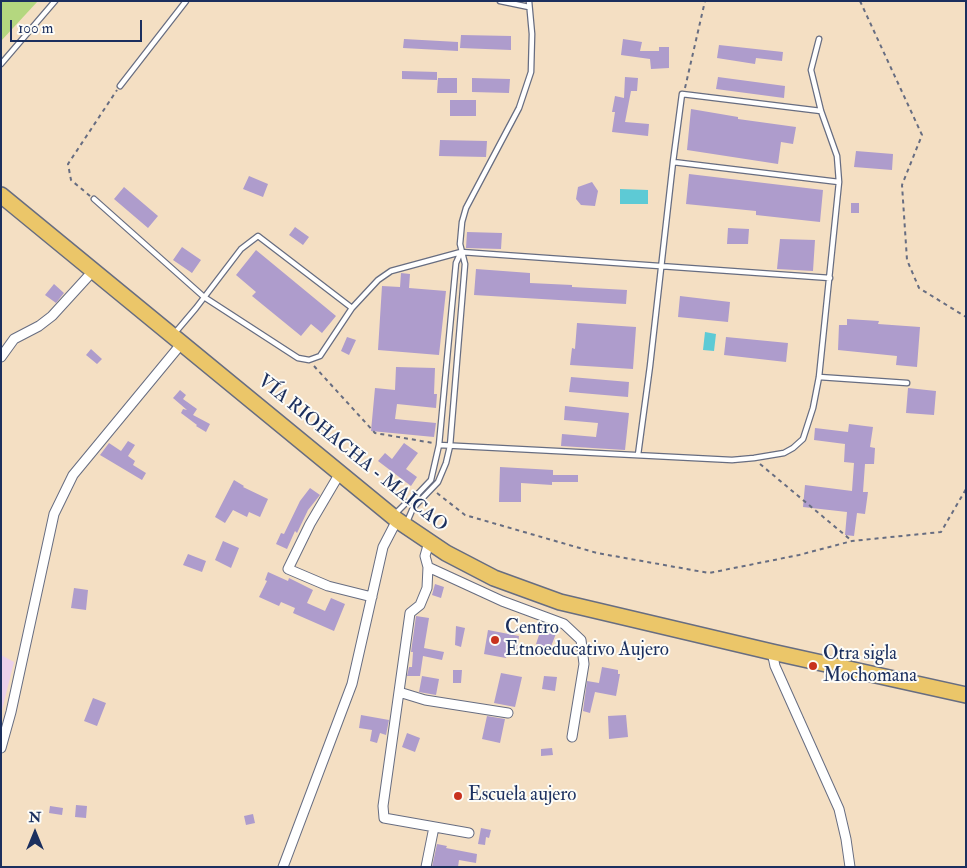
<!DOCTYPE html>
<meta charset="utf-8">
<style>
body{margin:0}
#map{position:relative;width:967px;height:868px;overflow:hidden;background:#f4dfc3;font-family:"IM FELL Double Pica",serif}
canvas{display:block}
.frame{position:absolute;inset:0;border:2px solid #1b2f5e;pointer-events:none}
.north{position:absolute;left:10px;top:808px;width:50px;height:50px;-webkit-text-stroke:4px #fdfcf7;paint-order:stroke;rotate:0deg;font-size:14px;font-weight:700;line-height:20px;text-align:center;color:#1b2f5e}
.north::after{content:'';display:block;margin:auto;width:18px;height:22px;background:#1b2f5e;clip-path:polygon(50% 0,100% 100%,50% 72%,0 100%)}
.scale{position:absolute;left:10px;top:20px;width:132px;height:22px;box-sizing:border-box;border:2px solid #1b2f5e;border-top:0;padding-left:6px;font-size:15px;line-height:18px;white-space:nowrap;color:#1b2f5e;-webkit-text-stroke:4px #fdfcf7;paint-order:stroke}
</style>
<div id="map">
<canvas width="967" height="868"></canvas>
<div class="frame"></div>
<div class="north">N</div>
<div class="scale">100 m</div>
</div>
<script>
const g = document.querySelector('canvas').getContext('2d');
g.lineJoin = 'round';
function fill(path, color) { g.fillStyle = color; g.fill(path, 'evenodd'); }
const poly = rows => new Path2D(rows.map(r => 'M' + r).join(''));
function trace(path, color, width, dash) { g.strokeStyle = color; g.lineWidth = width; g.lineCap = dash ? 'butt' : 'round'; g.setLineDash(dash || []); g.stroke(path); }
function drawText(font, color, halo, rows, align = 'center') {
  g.font = font + ' "IM FELL Double Pica",serif'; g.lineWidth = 4; g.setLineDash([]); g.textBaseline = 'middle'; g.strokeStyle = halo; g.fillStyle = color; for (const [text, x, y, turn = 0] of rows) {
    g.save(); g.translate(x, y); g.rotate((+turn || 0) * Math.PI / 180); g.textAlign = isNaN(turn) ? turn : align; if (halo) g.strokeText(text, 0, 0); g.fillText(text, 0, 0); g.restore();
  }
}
fill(poly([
 [1,655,14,662,1,714]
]), '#ebd1eb');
fill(poly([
 [1,1,38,1,1,41]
]), '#b4d77f');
fill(poly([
 [620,189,648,190,648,204,620,204],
 [705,332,716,334,714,351,703,350]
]), '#5dcad5');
fill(poly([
 [461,35,511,36,511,50,460,48],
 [404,39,458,42,458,51,403,48],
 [623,39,642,42,640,51,659,51,659,47,669,47,669,68,651,69,650,59,621,55],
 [719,45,783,52,782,61,756,58,755,64,717,58],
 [402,71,437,72,437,80,402,79],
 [625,77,638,78,637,91,631,91,625,122,649,124,648,136,612,132,615,112,612,112,615,96,624,98],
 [718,77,785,86,784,98,716,89],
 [438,78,457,78,457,93,437,93],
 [472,78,510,79,509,93,472,92],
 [450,100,476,100,476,116,450,116],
 [691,109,738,117,738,119,796,127,793,144,781,142,778,164,687,150],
 [440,140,487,141,486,157,439,156],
 [856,151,893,154,892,170,854,167],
 [689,174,823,190,820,222,756,215,756,211,686,204],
 [249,176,268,184,263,197,243,189],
 [592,182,598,191,595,206,581,205,576,199,578,187],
 [124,187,158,216,148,228,114,199],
 [851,203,859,203,859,213,851,213],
 [295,227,309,237,303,245,289,235],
 [728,228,749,229,748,244,727,244],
 [467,232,502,233,501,249,466,248],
 [780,239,815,240,813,271,777,269],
 [182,247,201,260,192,273,173,260],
 [256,250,336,316,322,333,311,324,301,336,252,296,256,292,236,275],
 [476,269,530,273,530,283,572,285,572,287,627,290,626,304,474,295],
 [401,273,410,274,409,288,446,291,439,355,378,350,382,286,400,287],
 [54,284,64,293,56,303,45,295],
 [680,296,730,302,728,322,678,317],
 [847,319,879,321,878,324,920,327,917,367,896,365,897,356,838,350,839,325,847,325],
 [577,323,636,327,633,369,570,365,572,348,575,349],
 [347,337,356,340,349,355,341,351],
 [726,337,788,343,786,362,724,355],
 [91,349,102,359,97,364,86,355],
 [396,367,435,368,434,394,437,394,436,408,397,404,395,419,436,423,434,437,371,431,375,388,395,390],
 [571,377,629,382,628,397,569,392],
 [908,388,936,391,934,415,906,413],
 [180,390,186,395,183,399,197,409,193,415,210,424,206,432,196,426,197,425,181,413,183,409,187,410,173,398],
 [565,406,629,413,625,450,561,446,562,434,596,437,598,423,564,420],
 [849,424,873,427,870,447,875,448,874,464,865,464,863,492,868,492,865,514,857,513,854,536,845,535,847,512,803,507,805,485,852,491,854,463,844,462,845,444,814,440,815,428,848,432],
 [128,441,135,445,128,456,135,461,133,465,146,473,142,480,100,455,109,443,121,451],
 [404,443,418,453,406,469,417,477,411,486,378,461,385,453,392,459],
 [500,467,553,470,553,475,578,475,578,482,552,482,552,485,521,483,521,502,499,502],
 [234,480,244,486,243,487,268,499,260,517,249,512,247,517,233,510,225,523,215,517],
 [310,488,320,495,308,510,297,533,295,531,287,549,276,544,281,533,284,534,300,501],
 [223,541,239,548,231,568,215,560],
 [188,554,206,561,202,572,183,565],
 [268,572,288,581,289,578,313,590,307,603,325,611,331,598,345,604,334,631,293,613,295,608,281,602,279,606,259,597,267,581,265,580],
 [435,584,444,587,441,598,432,595],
 [74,588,88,590,86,610,71,608],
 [416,616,429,618,424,648,444,652,442,660,423,656,420,676,407,676,409,667,412,667,413,652,411,652],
 [456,626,465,628,461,647,455,645],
 [542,626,557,631,550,649,536,644],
 [488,630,519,636,517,649,508,648,506,658,484,654],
 [602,667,618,670,618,674,620,674,616,696,595,692,590,713,583,711,587,681,599,683],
 [453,670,462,670,461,683,453,683],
 [501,673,522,677,515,707,494,703],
 [422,676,439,679,436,695,419,692],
 [544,676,557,677,555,691,542,689],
 [93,698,106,703,97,726,84,721],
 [361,715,389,720,386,735,380,733,377,743,370,741,372,730,359,728],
 [626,715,628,737,609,739,608,716],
 [487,716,505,719,500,743,482,739],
 [407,733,420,738,415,752,402,747],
 [552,748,553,755,541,756,541,749],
 [76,805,87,806,86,818,75,817],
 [50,806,63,808,62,815,49,813],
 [253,814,255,823,246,825,244,816],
 [481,828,491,830,489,838,486,837,485,845,478,844],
 [437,844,447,846,446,848,477,854,476,863,459,860,458,867,432,867]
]), '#ae9ccc');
const lane = poly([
 [500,1,529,7],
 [1,64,55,1],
 [120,86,186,1],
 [673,162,839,182],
 [94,199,204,297,298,358,309,360,320,356,352,308,378,280,391,271,461,252,830,278],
 [174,334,196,308,241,249,258,236,352,308],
 [819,377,907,383],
 [439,445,732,460,754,458,784,453,793,448,803,439,813,408,819,377,839,182,837,156,821,111,811,70,819,39],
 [638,455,650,366,673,162,682,94,821,111],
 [395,514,406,503,412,500,431,480,439,445,456,263,461,252],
 [407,522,413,508,438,482,446,463,450,446,465,264,460,244,462,222,466,208,519,108,531,72,532,34,529,1]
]);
const street = poly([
 [1,357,14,339,39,326,52,316,94,270],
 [340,473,310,524,288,569,328,586,372,597],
 [429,542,425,556,428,567,502,601,564,624,581,640,584,664,572,737],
 [428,567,427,588,420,605,410,613,383,806,384,818,469,833],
 [772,652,775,666,839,809,846,839,850,867],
 [399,692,425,700,508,713],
 [1,748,11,712,54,514,73,475,182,343],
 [283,867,352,684,383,547,397,520],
 [426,867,434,827]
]);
const highway = poly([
 [1,195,397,520,446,553,494,578,560,602,772,652,966,695]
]);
trace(lane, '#676d81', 7);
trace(street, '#676d81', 11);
trace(highway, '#676d81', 18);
trace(poly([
 [860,1,922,135,902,185,907,260,919,288,966,317],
 [685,88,705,1],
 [90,196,71,180,68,164,117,90],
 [314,366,375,433,433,443],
 [760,464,852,541],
 [437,493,465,515,597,553,709,573,799,555,852,541,941,532,966,489]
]), '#676d81', 2, [4, 4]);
trace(lane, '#fff', 4.5);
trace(street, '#fff', 9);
trace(highway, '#ebc669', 15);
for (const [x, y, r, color] of [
 [495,640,5,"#c8321e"],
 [813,666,5,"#c8321e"],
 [458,796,5,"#c8321e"]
]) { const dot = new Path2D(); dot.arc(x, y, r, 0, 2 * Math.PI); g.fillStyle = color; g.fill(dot); trace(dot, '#fdfcf7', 2); }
drawText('19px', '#1b2f5e', '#fdfcf7', [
 ["VÍA RIOHACHA - MAICAO",352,454,39]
]);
drawText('19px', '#1b2f5e', '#fdfcf7', [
 ["Centro",505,629],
 ["Etnoeducativo Aujero",505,651],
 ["Otra sigla",823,655],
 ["Mochomana",823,677],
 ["Escuela aujero",468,796]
], 'left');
</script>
